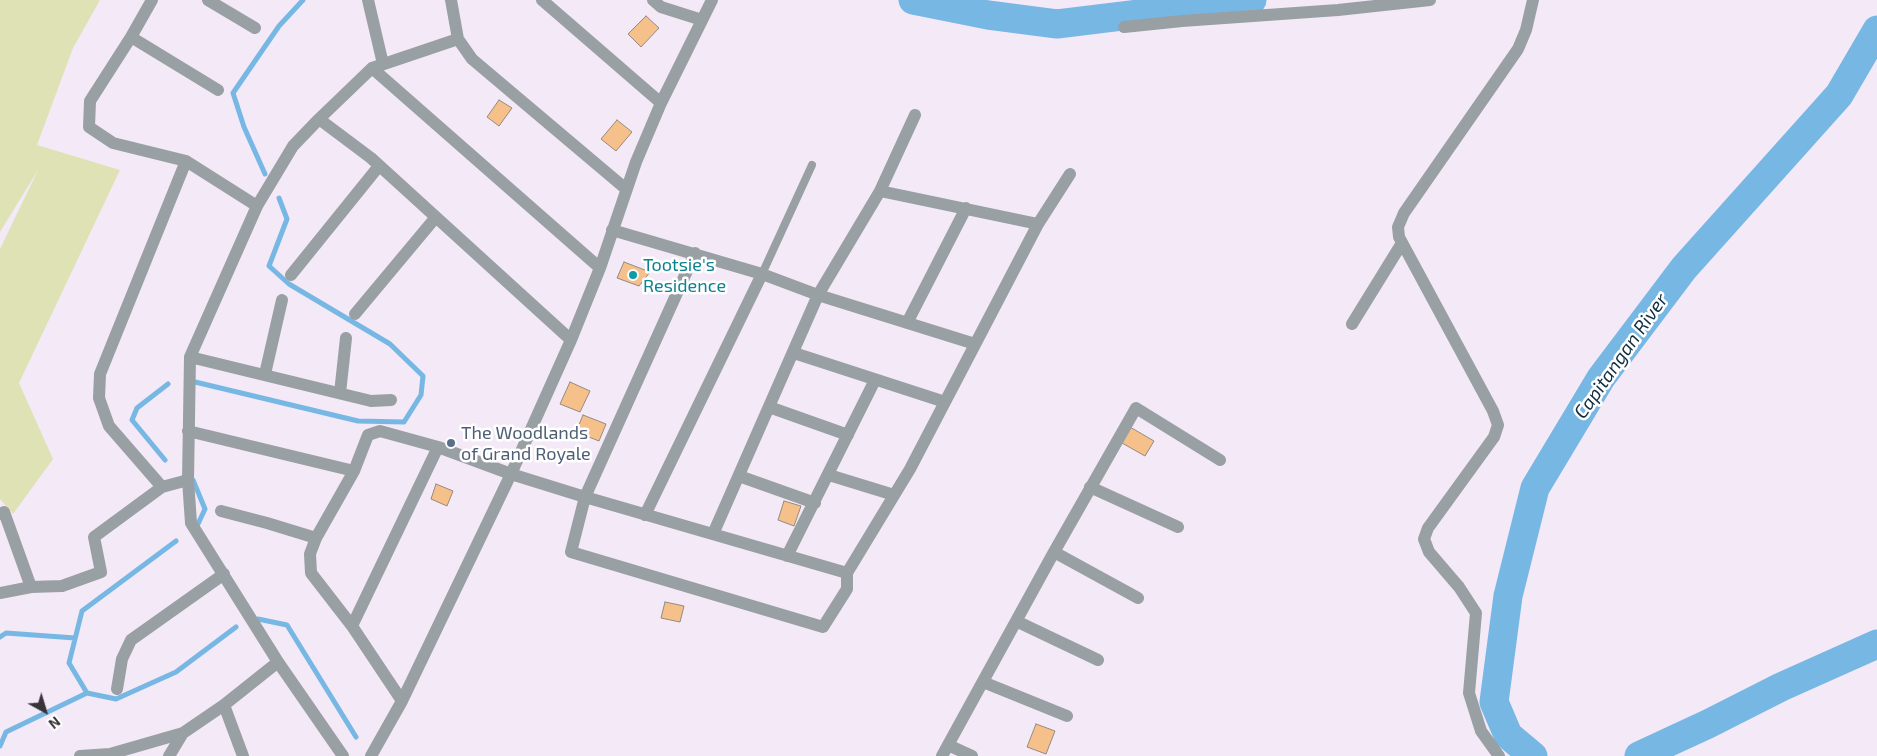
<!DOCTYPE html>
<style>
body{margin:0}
#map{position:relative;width:1877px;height:756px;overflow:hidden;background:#f4e9f7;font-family:"Exo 2",sans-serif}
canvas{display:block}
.north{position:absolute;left:20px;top:686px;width:50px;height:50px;-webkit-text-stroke:4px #fff;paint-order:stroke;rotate:141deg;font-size:14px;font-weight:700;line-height:20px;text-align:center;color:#373338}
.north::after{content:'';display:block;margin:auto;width:18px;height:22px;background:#373338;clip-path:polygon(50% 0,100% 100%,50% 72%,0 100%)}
</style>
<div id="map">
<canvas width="1877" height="756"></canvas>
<div class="north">N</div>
</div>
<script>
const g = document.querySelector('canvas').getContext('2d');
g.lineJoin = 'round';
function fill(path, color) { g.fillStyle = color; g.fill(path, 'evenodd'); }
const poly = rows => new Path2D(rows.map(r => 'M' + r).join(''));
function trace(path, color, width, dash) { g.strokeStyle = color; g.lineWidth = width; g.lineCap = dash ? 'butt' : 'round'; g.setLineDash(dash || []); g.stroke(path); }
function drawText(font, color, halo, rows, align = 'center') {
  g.font = font + ' "Exo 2",sans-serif'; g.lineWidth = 5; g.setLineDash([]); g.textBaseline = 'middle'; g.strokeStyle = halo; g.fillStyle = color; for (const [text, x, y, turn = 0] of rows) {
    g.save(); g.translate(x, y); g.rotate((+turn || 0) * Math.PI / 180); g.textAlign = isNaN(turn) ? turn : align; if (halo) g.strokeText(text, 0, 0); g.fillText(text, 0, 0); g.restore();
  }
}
fill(poly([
 [0,0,100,0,73,48,37,145,120,170,19,383,53,459,13,514,0,499,0,249,38,170,0,232]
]), '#dee2b5');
trace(poly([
 [265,174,244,127,233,93,279,26,303,0],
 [191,381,358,421,404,422,421,395,423,376,390,344,289,284,269,266,287,219,279,198],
 [165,460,132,420,137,408,168,384],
 [193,480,205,509,197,526],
 [176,541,82,611,69,663,87,693,116,699,176,672,236,627],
 [258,619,287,625,356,737],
 [0,637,6,633,75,638],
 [0,746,6,732,87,693]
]), '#77b7e4', 5);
trace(poly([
 [913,0,988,15,1057,24,1252,0],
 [1533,756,1508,735,1494,702,1508,596,1535,488,1601,378,1684,268,1839,95,1877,30],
 [1639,756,1708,724,1781,687,1877,644]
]), '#77b7e4', 29);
const building = poly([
 [646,16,659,28,641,47,628,34,646,16],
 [499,100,512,108,499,126,487,117,499,100],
 [617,120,632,132,616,151,601,139,617,120],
 [624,262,650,272,639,286,617,278,624,262],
 [570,382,590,391,580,412,560,404,570,382],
 [583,415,606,424,599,441,576,432,583,415],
 [1130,427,1154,441,1145,456,1122,443,1130,427],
 [436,484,453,491,447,506,431,499,436,484],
 [784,501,801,506,794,526,778,520,784,501],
 [665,602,684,606,680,622,661,618,665,602],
 [1036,724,1055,731,1046,754,1027,747,1036,724]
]);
fill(building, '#f6c08b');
trace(building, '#958a7f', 1);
trace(poly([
 [762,274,812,165]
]), '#98a0a3', 8);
trace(poly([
 [152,0,131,37,90,101,89,127,113,143,186,161,257,206],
 [208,0,255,28],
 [368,0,383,64],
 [451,0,458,39,472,59,626,189],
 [542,0,661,103],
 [653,0,661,7,702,20],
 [1124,27,1182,21,1338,10,1430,0],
 [131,37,218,90],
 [372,68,600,268],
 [319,119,371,158,571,340],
 [186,161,100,374,99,398,109,426,162,487,188,480],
 [880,191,1038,224],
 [612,230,762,274,818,295,975,344],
 [695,253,585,497,571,552,823,627,847,589,847,573,910,469,1038,224,1070,174],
 [291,275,379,166],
 [355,314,436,217],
 [907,323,966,208],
 [1352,324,1402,243],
 [794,353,945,402],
 [190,357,371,401,391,400],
 [265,374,282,300],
 [340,393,346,338],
 [769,407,848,435],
 [188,431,354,471],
 [829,475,894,495],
 [739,476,815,503],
 [1090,487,1178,527],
 [221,511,267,523,316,538],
 [0,514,4,512,31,587],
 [645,515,762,274],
 [713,534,818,295,880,191,915,115],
 [1054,552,1138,598],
 [787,556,875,380],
 [0,593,31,587,62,586,101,572,94,537,162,487],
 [1016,621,1098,660],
 [352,626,311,573,310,554,316,538,354,471,368,435,380,431,438,447],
 [983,682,1067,716],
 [117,689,122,659,131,640,224,574],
 [402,701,352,626,438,447,511,474,585,497,847,573],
 [224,705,243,756],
 [948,745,972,756],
 [80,756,110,754,183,733],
 [169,756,183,733,224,705,278,662],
 [343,756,278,662,191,523,188,480,190,357,257,206,293,146,319,119,372,68,458,39],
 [371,756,402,701,511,474,571,340,600,268,636,162,661,103,712,0],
 [942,756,1054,552,1136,408,1220,460],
 [1499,756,1481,731,1469,693,1476,613,1459,587,1429,552,1424,539,1428,528,1494,437,1498,425,1493,411,1399,237,1398,227,1404,213,1518,49,1526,30,1533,0]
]), '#98a0a3', 12);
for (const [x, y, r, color] of [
 [633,275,5,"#0f9aa8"],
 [451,443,5,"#5c6f8a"]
]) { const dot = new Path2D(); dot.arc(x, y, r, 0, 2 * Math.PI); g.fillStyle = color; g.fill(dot); trace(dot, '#fff', 2); }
drawText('18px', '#0d838f', '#fff', [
 ["Tootsie's",643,265],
 ["Residence",643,286]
], 'left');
drawText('18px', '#4e5e75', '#fff', [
 ["The Woodlands",461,433],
 ["of Grand Royale",461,454]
], 'left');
drawText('italic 19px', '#112e40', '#fff', [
 ["Capitangan River",1621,356,-55]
]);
</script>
